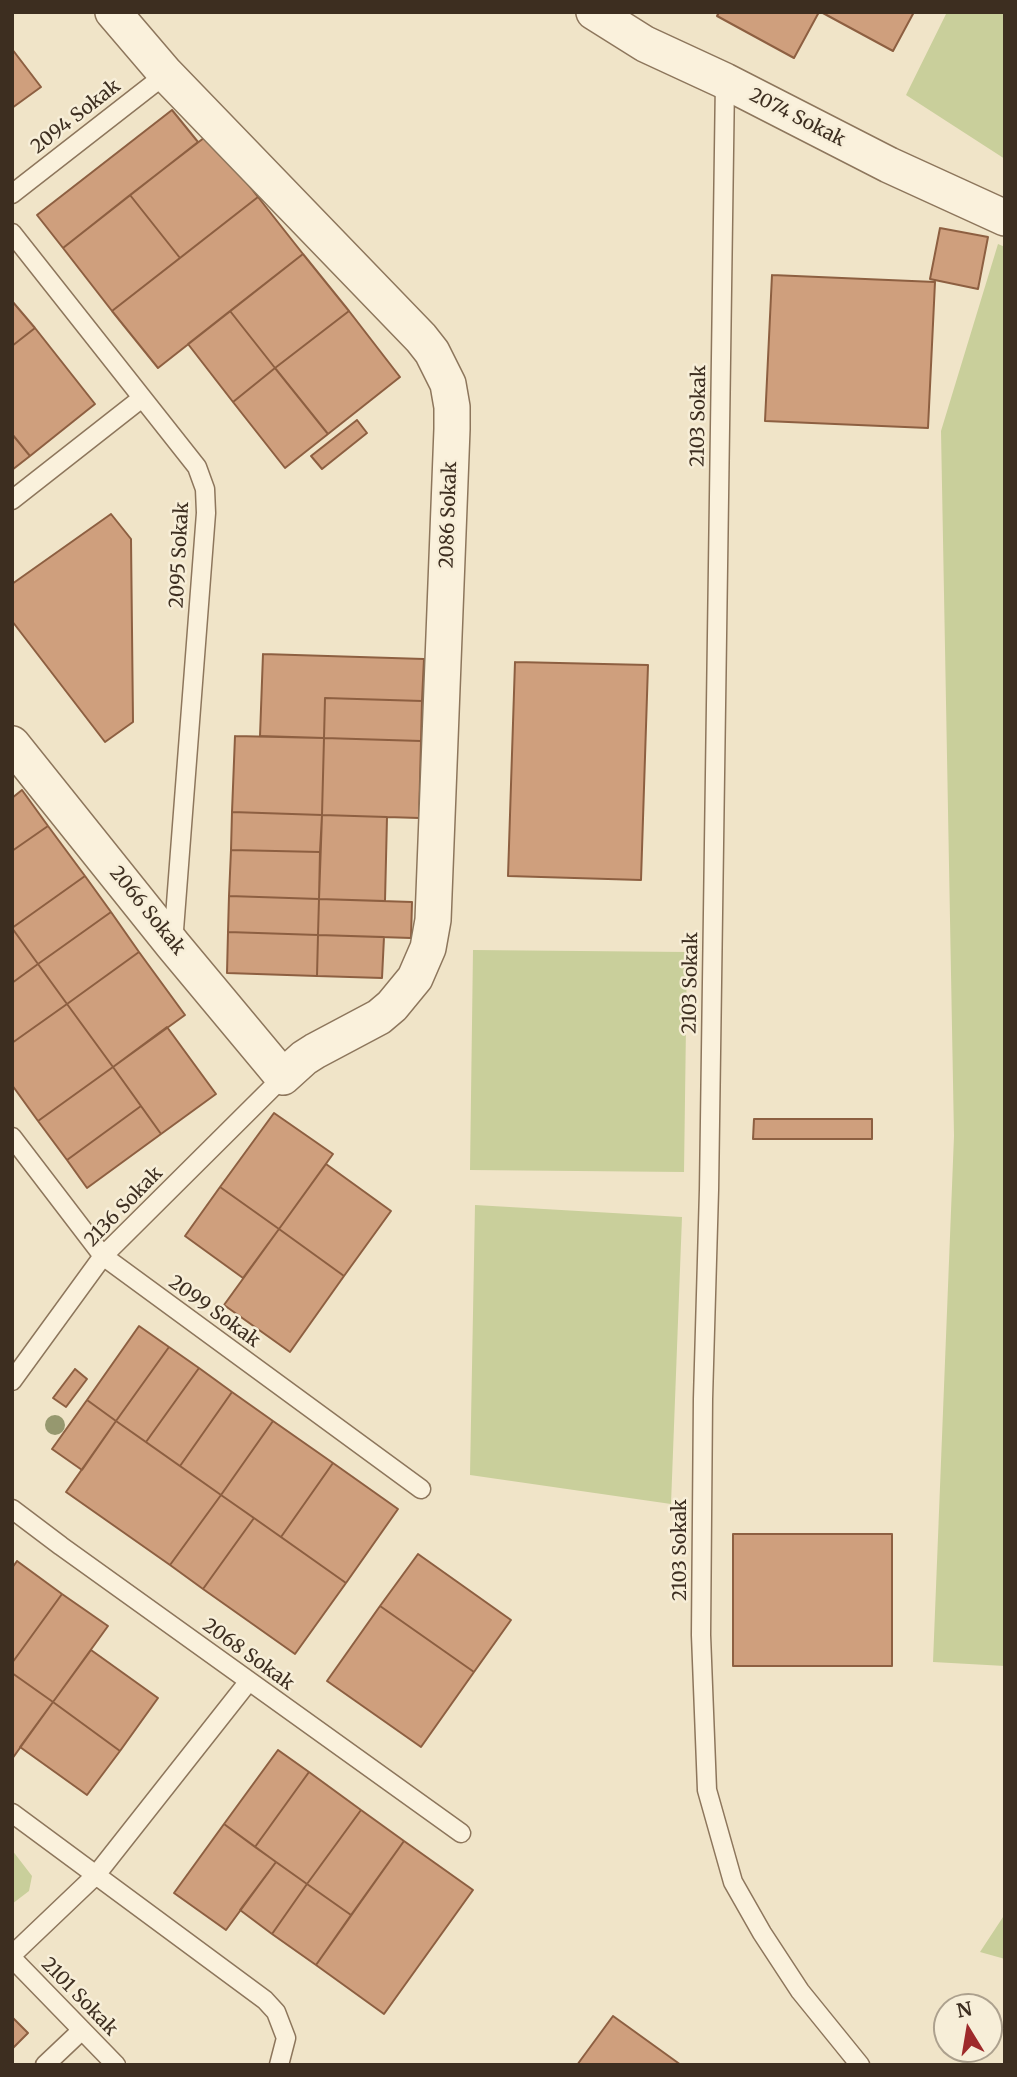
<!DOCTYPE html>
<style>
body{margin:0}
#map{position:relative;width:1017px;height:2077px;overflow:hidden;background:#f0e4c8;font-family:Merriweather,serif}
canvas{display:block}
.frame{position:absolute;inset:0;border:14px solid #3d2e20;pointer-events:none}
.north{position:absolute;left:933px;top:1993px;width:70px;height:70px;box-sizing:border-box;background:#f7eed8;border:2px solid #ada18e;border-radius:50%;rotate:349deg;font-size:19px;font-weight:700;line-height:28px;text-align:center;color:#3d2e20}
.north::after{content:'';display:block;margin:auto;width:24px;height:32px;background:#9e2a2b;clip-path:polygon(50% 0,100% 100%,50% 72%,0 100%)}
</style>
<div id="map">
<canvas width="1017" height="2077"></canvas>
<div class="frame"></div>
<div class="north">N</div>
</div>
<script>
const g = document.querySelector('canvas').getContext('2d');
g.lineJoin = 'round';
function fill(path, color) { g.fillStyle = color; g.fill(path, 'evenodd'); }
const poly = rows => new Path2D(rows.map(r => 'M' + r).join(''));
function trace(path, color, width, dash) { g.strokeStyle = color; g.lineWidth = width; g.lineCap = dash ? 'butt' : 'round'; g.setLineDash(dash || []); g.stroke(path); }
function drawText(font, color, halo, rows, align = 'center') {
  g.font = font + ' Merriweather,serif'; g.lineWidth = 5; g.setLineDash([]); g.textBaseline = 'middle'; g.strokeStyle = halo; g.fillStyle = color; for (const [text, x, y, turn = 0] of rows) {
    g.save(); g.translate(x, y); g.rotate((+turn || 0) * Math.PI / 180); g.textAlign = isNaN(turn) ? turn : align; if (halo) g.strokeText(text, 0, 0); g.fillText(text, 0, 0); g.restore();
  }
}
fill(poly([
 [947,12,1005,12,1005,159,906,95],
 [998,244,1005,247,1005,1666,933,1662,954,1136,941,431],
 [473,950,687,952,684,1172,470,1170],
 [475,1205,682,1217,671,1504,470,1475],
 [12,1850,32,1876,29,1891,12,1904],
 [1005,1914,1005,1959,980,1952]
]), '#c9cf9b');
const building = poly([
 [719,12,819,12,794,58,717,16,719,12],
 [821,12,914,12,893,51,821,12],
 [12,49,41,87,12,108,12,49],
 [172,110,198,142,63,248,37,215,172,110],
 [209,134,258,197,180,258,130,195,209,134],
 [130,195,180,258,112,311,63,248,130,195],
 [258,197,303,254,158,368,112,311,258,197],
 [940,228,988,237,978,289,930,279,940,228],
 [303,254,349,311,275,368,230,311,303,254],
 [772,275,935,282,928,428,765,421,772,275],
 [12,301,35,328,12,346,12,301],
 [230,311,275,368,233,402,188,344,230,311],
 [349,311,400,377,328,434,275,368,349,311],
 [35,328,95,404,30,456,12,434,12,346,35,328],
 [275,368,328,434,285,468,233,402,275,368],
 [357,420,367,433,322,469,311,456,357,420],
 [12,434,30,456,12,470,12,434],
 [111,514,131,539,133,722,105,742,12,621,12,584,111,514],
 [263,654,424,659,422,701,325,698,324,738,260,736,263,654],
 [515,662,648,665,641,880,508,876,515,662],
 [325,698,422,701,421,741,324,738,325,698],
 [235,736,324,738,322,815,232,812,235,736],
 [324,738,421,741,419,818,322,815,324,738],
 [22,790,48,826,12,851,12,798,22,790],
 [232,812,322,815,320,852,231,850,232,812],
 [322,815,387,817,385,901,319,899,322,815],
 [48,826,85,876,12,928,12,851,48,826],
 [231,850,320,852,319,899,229,896,231,850],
 [85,876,111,912,38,964,12,928,85,876],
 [229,896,319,899,318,935,228,932,229,896],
 [319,899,412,902,411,938,318,935,319,899],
 [111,912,139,952,67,1004,38,964,111,912],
 [12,928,38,964,12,983,12,928],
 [228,932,318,935,317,976,227,973,228,932],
 [318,935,384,937,382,978,317,976,318,935],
 [139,952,185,1015,113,1067,67,1004,139,952],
 [38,964,67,1004,12,1043,12,983,38,964],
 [67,1004,113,1067,38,1121,12,1085,12,1043,67,1004],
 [167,1027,216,1094,161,1134,113,1067,167,1027],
 [113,1067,141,1106,67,1160,38,1121,113,1067],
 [141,1106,161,1134,87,1188,67,1160,141,1106],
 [274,1113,333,1154,279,1229,220,1187,274,1113],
 [754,1119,872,1119,872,1139,753,1139,754,1119],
 [326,1164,391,1211,344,1276,279,1229,326,1164],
 [220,1187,279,1229,243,1278,185,1236,220,1187],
 [279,1229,344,1276,290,1352,224,1305,279,1229],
 [139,1326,169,1347,116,1421,87,1400,139,1326],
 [169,1347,199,1368,146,1442,116,1421,169,1347],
 [199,1368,232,1392,180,1466,146,1442,199,1368],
 [75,1369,87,1379,66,1407,53,1398,75,1369],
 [232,1392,273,1421,221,1495,180,1466,232,1392],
 [87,1400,116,1421,82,1470,52,1449,87,1400],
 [116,1421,221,1495,170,1565,66,1492,116,1421],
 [273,1421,333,1463,281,1537,221,1495,273,1421],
 [333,1463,398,1509,346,1583,281,1537,333,1463],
 [221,1495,254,1518,203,1589,170,1565,221,1495],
 [254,1518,346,1583,295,1654,203,1589,254,1518],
 [733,1534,892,1534,892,1666,733,1666,733,1534],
 [418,1554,511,1620,474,1672,380,1606,418,1554],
 [17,1561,62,1594,12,1663,12,1568,17,1561],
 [62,1594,108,1626,53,1702,12,1673,12,1663,62,1594],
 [380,1606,474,1672,421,1747,327,1681,380,1606],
 [91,1650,158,1698,120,1751,53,1702,91,1650],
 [12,1673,53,1702,12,1759,12,1673],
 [53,1702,120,1751,87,1795,20,1747,53,1702],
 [278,1750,309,1772,255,1847,224,1824,278,1750],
 [309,1772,361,1810,307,1884,255,1847,309,1772],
 [361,1810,404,1841,351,1915,307,1884,361,1810],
 [224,1824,276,1862,226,1930,174,1893,224,1824],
 [404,1841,473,1890,384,2014,316,1965,404,1841],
 [276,1862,307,1884,272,1934,240,1910,276,1862],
 [307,1884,351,1915,316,1965,272,1934,307,1884],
 [613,2016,681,2065,577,2065,613,2016],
 [12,2017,28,2033,12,2049,12,2017]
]);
fill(building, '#cf9f7d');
trace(building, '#8d5f41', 2);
const service = poly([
 [725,81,709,1190,703,1399,701,1635,707,1790,733,1882,762,1933,800,1991,860,2065],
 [12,194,166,74],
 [12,233,197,467,205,489,206,513,173,943],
 [12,500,142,398],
 [12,1137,103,1256,421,1489],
 [12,1381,103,1256,283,1077],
 [12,1509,61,1546,461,1833],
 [12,1813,265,2000,276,2012,286,2038,279,2065],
 [12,1955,96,1875,249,1681],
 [12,1958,116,2065],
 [45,2065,82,2030]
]);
const minor = poly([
 [594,12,645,44,725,81,889,165,1005,218],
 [12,744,173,945,283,1077,304,1058,315,1051,379,1017,392,1006,415,978,428,948,433,920,452,429,452,407,448,384,432,352,421,338,166,74,113,12]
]);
trace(service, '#8d765c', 21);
trace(minor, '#8d765c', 38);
trace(service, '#faf1dc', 18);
trace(minor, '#faf1dc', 35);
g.fillStyle = '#96986f';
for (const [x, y] of [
 [55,1425]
]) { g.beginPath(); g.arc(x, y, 10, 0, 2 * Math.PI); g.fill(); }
drawText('19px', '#3d2e20', '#f7eed8', [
 ["2094 Sokak",76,117,-38],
 ["2074 Sokak",797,118,27],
 ["2103 Sokak",699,416,-89],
 ["2086 Sokak",449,515,-88],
 ["2095 Sokak",180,555,-87],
 ["2066 Sokak",147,911,51],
 ["2103 Sokak",691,983,-89],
 ["2136 Sokak",124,1207,-46],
 ["2099 Sokak",214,1312,36],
 ["2103 Sokak",681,1550,-90],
 ["2068 Sokak",248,1655,36],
 ["2101 Sokak",79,1997,46]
]);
</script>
